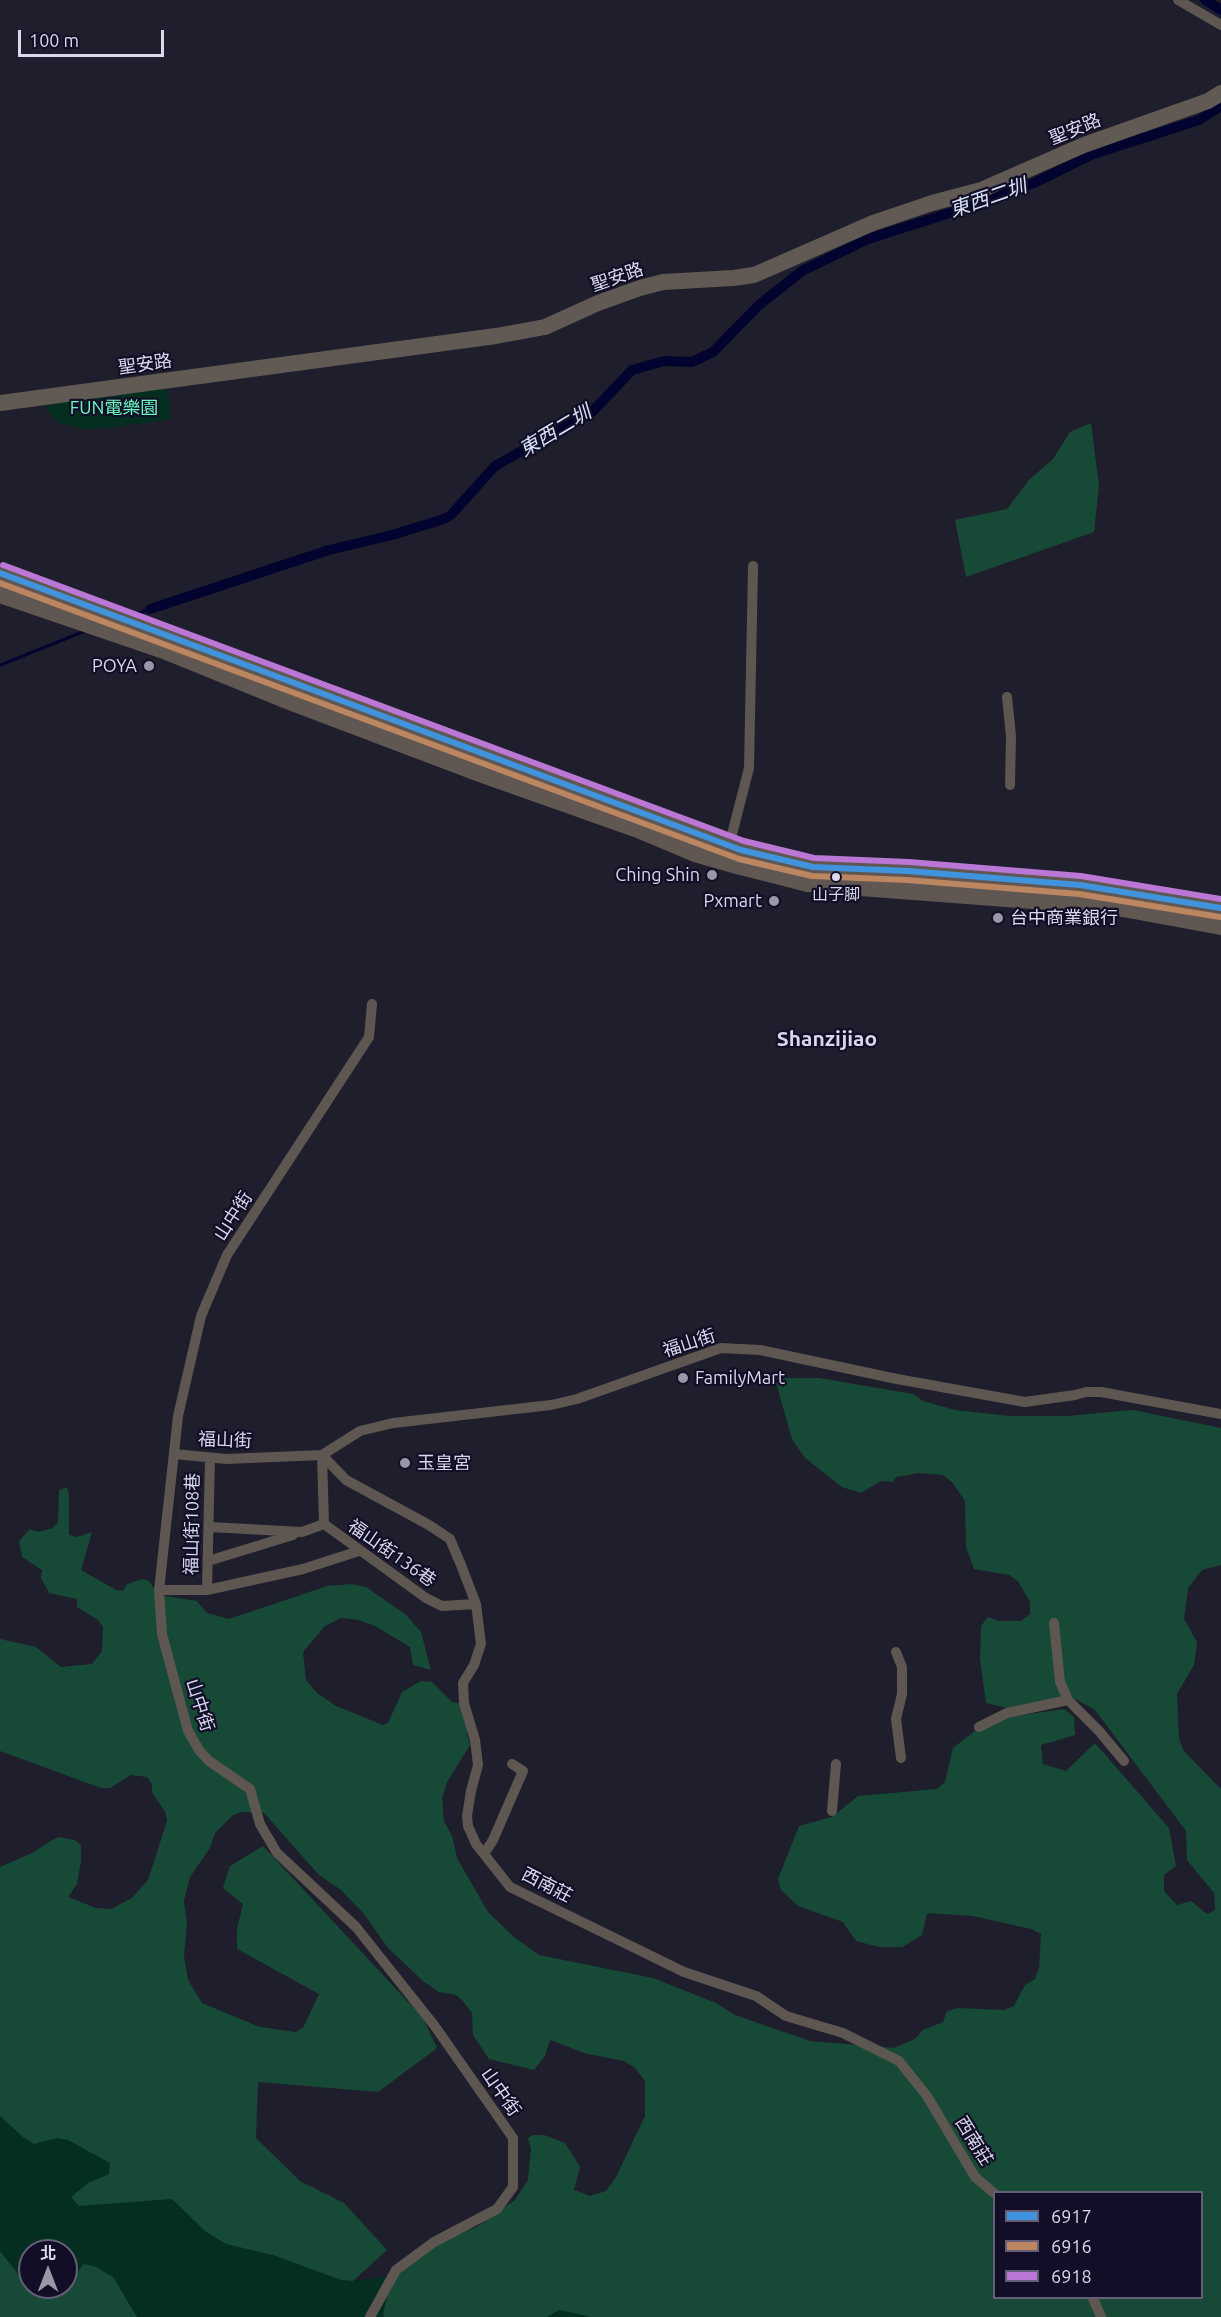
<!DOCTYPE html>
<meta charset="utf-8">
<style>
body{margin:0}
#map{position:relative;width:1221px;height:2317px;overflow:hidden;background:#1f1e2c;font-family:Ubuntu,"Noto Sans TC",sans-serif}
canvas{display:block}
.legend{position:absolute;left:993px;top:2191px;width:210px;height:108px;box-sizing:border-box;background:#130e28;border:2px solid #625f76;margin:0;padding:8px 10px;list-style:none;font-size:18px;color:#d9d9eb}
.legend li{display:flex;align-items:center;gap:12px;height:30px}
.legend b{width:30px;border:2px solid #625f76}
.north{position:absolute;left:18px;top:2239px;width:60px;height:60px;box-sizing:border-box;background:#130e28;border:2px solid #625f76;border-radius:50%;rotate:0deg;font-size:16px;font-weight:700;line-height:24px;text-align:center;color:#d9d9eb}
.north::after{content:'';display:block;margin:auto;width:21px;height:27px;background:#9898a8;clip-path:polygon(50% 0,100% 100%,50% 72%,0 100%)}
.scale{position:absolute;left:18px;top:30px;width:146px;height:27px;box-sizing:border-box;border:3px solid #d9d9eb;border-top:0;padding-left:8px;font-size:18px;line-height:21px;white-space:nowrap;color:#d9d9eb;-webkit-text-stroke:4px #130e28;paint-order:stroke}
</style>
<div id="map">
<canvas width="1221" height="2317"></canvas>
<ul class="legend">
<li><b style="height:8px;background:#4094de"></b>6917</li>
<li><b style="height:8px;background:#bb8660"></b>6916</li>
<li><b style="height:8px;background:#ba77d6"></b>6918</li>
</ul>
<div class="north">北</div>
<div class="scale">100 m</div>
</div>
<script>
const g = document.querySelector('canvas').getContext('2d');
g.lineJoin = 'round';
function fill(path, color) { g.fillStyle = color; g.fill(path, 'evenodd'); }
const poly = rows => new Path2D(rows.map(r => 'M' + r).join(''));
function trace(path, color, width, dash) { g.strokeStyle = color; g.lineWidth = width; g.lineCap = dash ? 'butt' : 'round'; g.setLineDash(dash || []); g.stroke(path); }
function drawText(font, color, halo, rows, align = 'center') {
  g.font = font + ' Ubuntu,"Noto Sans TC",sans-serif'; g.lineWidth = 4.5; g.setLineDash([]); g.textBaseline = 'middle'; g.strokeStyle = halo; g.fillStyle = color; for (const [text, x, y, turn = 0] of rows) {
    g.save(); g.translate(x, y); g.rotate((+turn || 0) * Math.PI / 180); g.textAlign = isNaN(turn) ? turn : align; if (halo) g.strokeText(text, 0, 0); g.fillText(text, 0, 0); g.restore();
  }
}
fill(poly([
 [166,381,171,419,109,428,86,429,59,423,47,410,43,398],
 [0,2116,24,2138,34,2144,57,2138,68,2140,110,2163,109,2174,88,2183,79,2206,172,2199,206,2232,226,2244,273,2255,341,2280,353,2281,392,2276,383,2314,384,2317,137,2317,113,2277,83,2264,66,2292,55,2295,33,2287,66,2287,66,2251,30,2251,30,2286,24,2282,0,2251],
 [559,2310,584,2314,592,2317,547,2317]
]), '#042e20');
fill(poly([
 [1091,423,1099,486,1094,532,966,577,955,520,1007,509,1029,480,1053,459,1070,432],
 [785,1378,819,1378,913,1394,923,1401,955,1410,1010,1416,1067,1416,1133,1410,1221,1428,1221,1565,1202,1570,1188,1588,1184,1619,1197,1642,1194,1665,1177,1694,1179,1739,1183,1750,1221,1789,1221,2317,592,2317,559,2310,547,2317,384,2317,383,2314,392,2276,429,2244,475,2228,515,2200,528,2180,531,2149,528,2138,533,2135,544,2135,565,2143,580,2167,574,2190,590,2196,606,2191,616,2177,645,2116,645,2081,634,2067,624,2061,584,2053,550,2040,545,2056,534,2070,489,2059,473,2035,472,2013,461,1999,456,1995,439,1992,424,1982,388,1948,364,1914,341,1890,319,1875,264,1813,241,1812,233,1815,215,1833,210,1848,190,1877,184,1901,187,1925,184,1956,188,1980,202,2003,260,2027,296,2032,303,2028,319,1994,237,1949,237,1929,243,1904,223,1888,230,1866,263,1846,423,2018,437,2048,378,2092,258,2082,256,2138,300,2181,344,2203,387,2250,353,2281,341,2280,273,2255,226,2244,206,2232,172,2199,79,2206,71,2197,88,2183,109,2174,110,2163,68,2140,57,2138,34,2144,24,2138,0,2116,0,1867,32,1853,52,1840,59,1837,75,1840,81,1845,81,1861,77,1884,68,1897,96,1908,111,1909,132,1898,148,1880,167,1821,165,1812,152,1792,152,1784,147,1777,131,1775,110,1788,101,1788,0,1751,0,1639,36,1647,61,1667,92,1664,102,1651,103,1627,98,1620,77,1607,77,1599,49,1593,41,1578,42,1570,22,1557,19,1541,30,1529,38,1532,53,1528,58,1522,59,1490,67,1487,69,1495,69,1535,77,1537,92,1532,81,1570,116,1590,123,1591,127,1584,142,1579,149,1581,158,1595,197,1601,207,1613,229,1619,327,1586,351,1584,366,1587,405,1614,421,1632,431,1670,413,1665,410,1647,375,1626,359,1620,341,1618,325,1626,303,1652,306,1680,317,1693,336,1706,383,1725,388,1723,402,1692,421,1681,432,1682,452,1702,469,1705,467,1734,470,1745,447,1782,442,1798,444,1821,452,1836,457,1858,488,1912,514,1937,539,1955,653,1978,716,2003,735,2015,810,2041,894,2048,915,2039,923,2030,943,2022,947,2011,958,2008,1003,2010,1014,2006,1025,1985,1035,1979,1039,1968,1041,1934,1031,1929,973,1916,927,1913,922,1935,902,1947,879,1947,856,1941,843,1922,798,1906,781,1890,778,1879,799,1826,832,1817,858,1796,937,1789,945,1782,953,1748,980,1727,1001,1718,1064,1709,1074,1717,1075,1735,1041,1745,1043,1764,1066,1771,1095,1743,1169,1828,1176,1866,1164,1875,1164,1891,1177,1905,1191,1901,1207,1914,1215,1910,1214,1893,1187,1860,1186,1831,1095,1710,1068,1695,1007,1708,986,1703,980,1659,981,1626,988,1617,999,1621,1021,1621,1030,1614,1030,1602,1018,1581,1009,1575,974,1569,966,1547,965,1501,952,1482,943,1475,920,1473,896,1477,893,1482,881,1481,861,1493,842,1487,805,1458,792,1439,776,1383],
 [994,2192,1202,2192,1202,2298,994,2298],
 [0,2251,24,2282,30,2287,55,2295,66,2292,83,2264,94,2266,113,2277,137,2317,0,2317]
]), '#164a37');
trace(poly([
 [134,615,150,609],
 [0,665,85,631]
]), '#030330', 3);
trace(poly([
 [1205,0,1221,10],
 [150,609,329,550,392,535,444,519,451,515,495,466,592,412,632,370,664,361,692,362,713,352,759,305,802,271,868,239,956,211,1034,183,1091,155,1199,120,1221,106]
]), '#030330', 10);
trace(poly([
 [1178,0,1221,25],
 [1007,697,1011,736,1010,785],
 [729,846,749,768,753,566],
 [174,1454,226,1459,322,1455,360,1431,393,1423,551,1405,577,1399,721,1348,760,1350,897,1379,1025,1402,1075,1395,1086,1392,1101,1392,1221,1414],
 [322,1455,346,1480,429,1525,450,1539,461,1565,476,1604,481,1644,474,1665,463,1683,464,1703,475,1740,478,1765,471,1791,467,1816,468,1826,476,1844,510,1887,684,1972,756,1996,786,2016,843,2033,899,2061,927,2096,975,2177,994,2193],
 [322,1455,324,1524],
 [324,1524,426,1598,442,1606,476,1604],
 [210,1527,302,1532,324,1524],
 [208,1561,293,1535],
 [159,1590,207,1590,303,1569,359,1551],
 [207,1590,210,1458],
 [1054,1623,1060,1682,1068,1700],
 [896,1652,902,1667,902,1694,896,1719,901,1758],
 [979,1727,1007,1713,1068,1700,1099,1731,1124,1761],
 [832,1811,836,1764],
 [484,1854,493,1840,523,1771,512,1764],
 [1093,2298,1101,2317],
 [370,2317,396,2270,434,2242,497,2209,513,2187,513,2138,434,2025,356,1927,277,1853,260,1824,250,1789,209,1761,199,1750,188,1731,174,1679,162,1634,159,1590,178,1416,201,1316,227,1255,369,1037,372,1004]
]), '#5e5650', 10);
trace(poly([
 [0,403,496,336,545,327,598,303,640,288,663,282,733,278,754,275,873,223,932,203,981,190,1084,145,1208,101,1221,93]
]), '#615953', 16);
trace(poly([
 [0,573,741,850,813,867,908,871,1080,885,1221,908],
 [0,594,164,650,282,698,480,773,638,829,695,853,737,865,808,883,1059,902,1123,908,1221,926]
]), '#605753', 18);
trace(poly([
 [0,573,741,850,813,867,908,871,1080,885,1221,908]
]), '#4094de', 6);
trace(poly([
 [0,583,739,859,812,876,907,880,1079,894,1220,917]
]), '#bb8660', 6);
trace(poly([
 [3,565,744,841,814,858,909,862,1081,876,1221,899]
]), '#ba77d6', 6);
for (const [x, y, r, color] of [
 [149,666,6,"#9898a8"],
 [712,875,6,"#9898a8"],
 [836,877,5,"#d9d9eb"],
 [774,901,6,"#9898a8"],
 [998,918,6,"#9898a8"],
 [683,1378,6,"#9898a8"],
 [405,1463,6,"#9898a8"]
]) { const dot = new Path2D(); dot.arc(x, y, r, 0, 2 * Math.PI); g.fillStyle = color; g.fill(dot); trace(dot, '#130e28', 2); }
drawText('16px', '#d9d9eb', '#130e28', [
 ["山子脚",836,895]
]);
drawText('18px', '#d9d9eb', '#130e28', [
 ["聖安路",1075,129,-22],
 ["聖安路",617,277,-19],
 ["聖安路",145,364,-8],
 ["山中街",233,1216,-57],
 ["福山街",689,1343,-18],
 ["福山街",225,1440,2],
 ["福山街108巷",192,1524,-89],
 ["福山街136巷",392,1553,35],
 ["山中街",200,1705,72],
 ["西南莊",547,1885,27],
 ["山中街",501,2092,55],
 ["西南莊",974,2141,58]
]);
drawText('18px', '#6afabe', '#130e28', [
 ["FUN電樂園",114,408]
]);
drawText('18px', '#d9d9eb', '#130e28', [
 ["POYA",137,666],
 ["Ching Shin",700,875],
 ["Pxmart",762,901],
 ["台中商業銀行",1010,918,"left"],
 ["FamilyMart",695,1378,"left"],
 ["玉皇宮",417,1463,"left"]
], 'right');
drawText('italic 20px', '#d4e0f4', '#130e28', [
 ["東西二圳",988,198,-19],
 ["東西二圳",555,431,-31]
]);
drawText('bold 21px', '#d9d9eb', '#130e28', [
 ["Shanzijiao",827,1039]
]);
</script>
